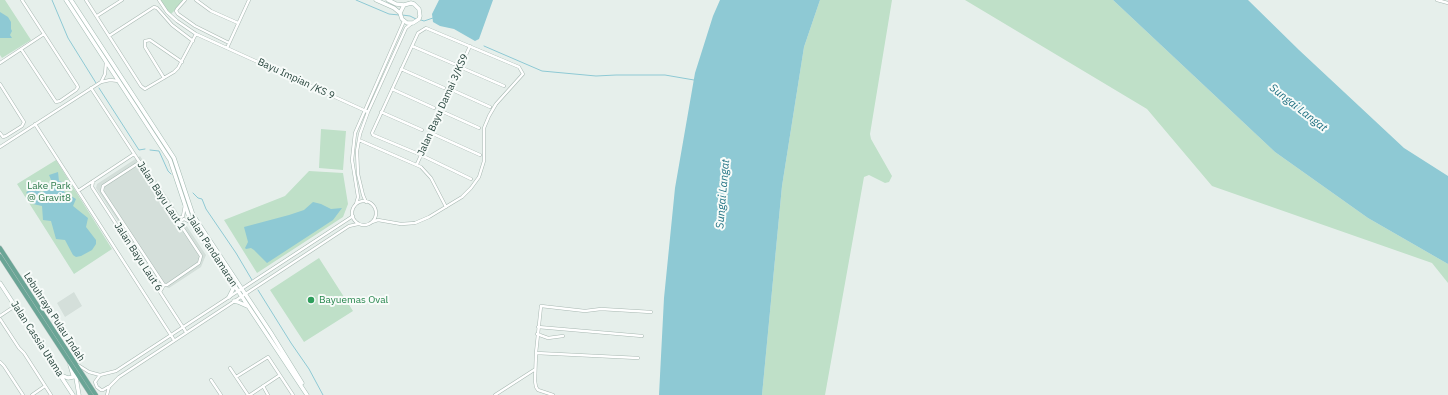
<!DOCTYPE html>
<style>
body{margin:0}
canvas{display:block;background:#e6efeb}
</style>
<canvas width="1448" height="395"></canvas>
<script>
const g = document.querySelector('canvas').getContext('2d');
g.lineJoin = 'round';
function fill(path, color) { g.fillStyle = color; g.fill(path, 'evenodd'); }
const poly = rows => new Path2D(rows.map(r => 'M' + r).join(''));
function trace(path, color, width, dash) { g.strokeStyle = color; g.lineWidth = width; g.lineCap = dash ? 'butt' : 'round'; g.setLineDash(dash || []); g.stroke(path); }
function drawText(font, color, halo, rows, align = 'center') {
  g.font = font + ' "IBM Plex Sans",sans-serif'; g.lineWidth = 4; g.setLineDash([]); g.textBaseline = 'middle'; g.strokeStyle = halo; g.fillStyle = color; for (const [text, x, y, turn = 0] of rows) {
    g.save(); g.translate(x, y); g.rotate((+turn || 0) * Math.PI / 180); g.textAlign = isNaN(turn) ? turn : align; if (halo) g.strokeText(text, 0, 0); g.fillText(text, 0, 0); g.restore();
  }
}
fill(poly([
 [140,156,206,255,201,267,169,288,160,285,96,188,97,184],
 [74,292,82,306,65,317,57,303]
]), '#d4dfda');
fill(poly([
 [0,0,5,0,31,40,2,58,0,55],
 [160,0,185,0,170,15],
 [820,0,892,0,870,134,871,139,892,176,889,182,885,183,869,175,864,177,825,395,762,395,782,186,804,47],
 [965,0,1113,0,1275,152,1368,218,1448,264,1448,283,1432,263,1212,186,1147,109],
 [321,129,346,131,343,170,319,168],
 [56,160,112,249,74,274,17,184],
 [309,171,343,173,348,204,343,217,257,273,224,220,285,196],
 [319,258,353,311,304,342,270,290]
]), '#bfe0c8');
fill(poly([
 [439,0,493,0,479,39,475,41,454,29,440,26,433,22,432,14],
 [720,0,820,0,804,47,782,186,762,395,659,395,664,298,675,188,695,73,713,16],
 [1113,0,1248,0,1299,50,1404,148,1448,176,1448,264,1368,218,1275,152],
 [0,12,8,17,11,22,11,29,12,31,10,35,12,38,0,38],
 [58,172,59,181,65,183,64,192,76,199,73,206,88,218,86,227,96,240,96,244,92,250,81,256,76,257,73,255,65,240,56,239,51,221,43,220,42,206,33,204,34,197,26,193,32,186,38,191,42,192,48,189,52,182,49,175],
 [313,202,321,204,331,209,342,208,333,220,267,263,254,250,251,248,246,249,245,248,248,242,244,227,289,215,304,210]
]), '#8ec9d4');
trace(poly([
 [52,0,68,38,96,83],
 [356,0,389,14,399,15],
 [402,15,410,16,416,19],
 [421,20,424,21,433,18],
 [484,46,542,71,596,76,616,75,665,75,694,80],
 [99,88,137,147,139,150,145,149],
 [150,150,159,151,168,171,171,174],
 [193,193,198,198,202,199,206,209,236,253,252,280],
 [258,290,291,343,309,369,323,395]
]), '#8ec9d4', 1);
const street = poly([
 [86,0,141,86,145,89,174,72,178,68,196,34],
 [159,0,167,12,177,21,196,34,368,112],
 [185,0,177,9,176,11,178,14,195,26,229,43],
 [196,0,211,11,238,23],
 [1437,0,1448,3],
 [97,16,122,0],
 [109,36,154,7,157,8,172,25,193,41],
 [412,46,454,64],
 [227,48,249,0],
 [21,49,56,102,60,101,76,90,78,87,77,85,22,0],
 [0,63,44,34],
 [460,67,504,86],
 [401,69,444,88],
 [164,78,145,47,145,41,150,40,182,62],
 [101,82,105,74,106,62],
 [0,84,24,122,22,126,6,136,3,137,0,133],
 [91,88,201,256,199,263,167,285,164,285,160,292],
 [392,89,434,108],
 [450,89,490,107],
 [441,111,479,128],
 [381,112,422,130],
 [35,124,174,340],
 [431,133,480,155],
 [359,140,421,167,431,178,446,207],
 [0,147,101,82,110,80,119,81],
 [140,162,103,186,102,191,164,285],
 [417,164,470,46],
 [93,181,92,187,186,332],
 [78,191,134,154],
 '352 213a12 12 0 1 1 24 0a12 12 0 1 1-24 0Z',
 [366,202,363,195,358,174,357,151,360,134,368,112,406,28,411,24],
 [356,204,358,197,352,160,355,133,404,21],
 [177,220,183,216,185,205],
 [179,222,184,219,192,223],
 [372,222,378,220,401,224,415,223,429,217,462,197,471,188,479,177,484,161,484,128,489,116,496,104,523,74,519,67,426,28,418,33,372,133,373,135,421,155,471,179],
 [0,316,15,306],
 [0,319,19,348,24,353,51,395],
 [538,327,642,336],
 [537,334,548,338,563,336],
 [536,353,638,358],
 [0,362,4,366,23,395],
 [78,365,89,372,100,375,116,371,353,216],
 [230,368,248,395],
 [100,375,95,382,97,387,101,390,103,390,108,387],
 [236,377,268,357,293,395],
 [211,380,221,395],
 [263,386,268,395],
 [32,395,45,386],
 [107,395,109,387,119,377,349,226,358,224],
 [250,395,280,375],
 [495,395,534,370],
 [553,395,538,390,536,387,535,381,536,353,541,306,585,311,601,309,651,312]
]);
const secondary = poly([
 [66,0,170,160,189,217,307,395],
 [71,0,174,158,193,215,271,333,302,383],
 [376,0,394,8,400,13,402,19,407,23,413,23,419,19,420,16,419,9,414,4,411,3,404,5,400,13],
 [388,0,396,4,404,5],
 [0,283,73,395],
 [229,297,233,289,232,283],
 [234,301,238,302,247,306],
 [75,372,79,395],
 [61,375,68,378,73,377,73,375,70,365]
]);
const primary = poly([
 [0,248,96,395],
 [0,256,91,395]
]);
trace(street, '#a8b8b2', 3.5);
trace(secondary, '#a4bbb3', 4.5);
trace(primary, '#c2cac8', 5);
trace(street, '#fff', 2.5);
trace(secondary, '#fff', 3.5);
trace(primary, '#6aa596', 4);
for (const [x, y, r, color] of [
 [311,300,4,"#2e9e5b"]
]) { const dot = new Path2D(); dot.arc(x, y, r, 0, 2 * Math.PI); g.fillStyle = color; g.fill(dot); trace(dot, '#f7fbf9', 1.5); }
drawText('10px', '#24423a', '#f7fbf9', [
 ["Bayu Impian /KS 9",296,79,25],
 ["Jalan Bayu Damai 3/KS9",443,105,-66],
 ["Jalan Bayu Laut 1",161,196,57],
 ["Jalan Pandamaran",212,251,57],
 ["Jalan Bayu Laut 6",138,257,57],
 ["Lebuhraya Pulau Indah",54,317,57],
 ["Jalan Cassia Utama",37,339,57]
]);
drawText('10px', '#2d7a4b', '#f7fbf9', [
 ["Lake Park",49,186],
 ["@ Gravit8",49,198]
]);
drawText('10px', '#27864d', '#f7fbf9', [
 ["Bayuemas Oval",319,300]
], 'left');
drawText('italic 11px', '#1c6f80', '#f7fbf9', [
 ["Sungai Langat",1298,108,38],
 ["Sungai Langat",723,194,-85]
]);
</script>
